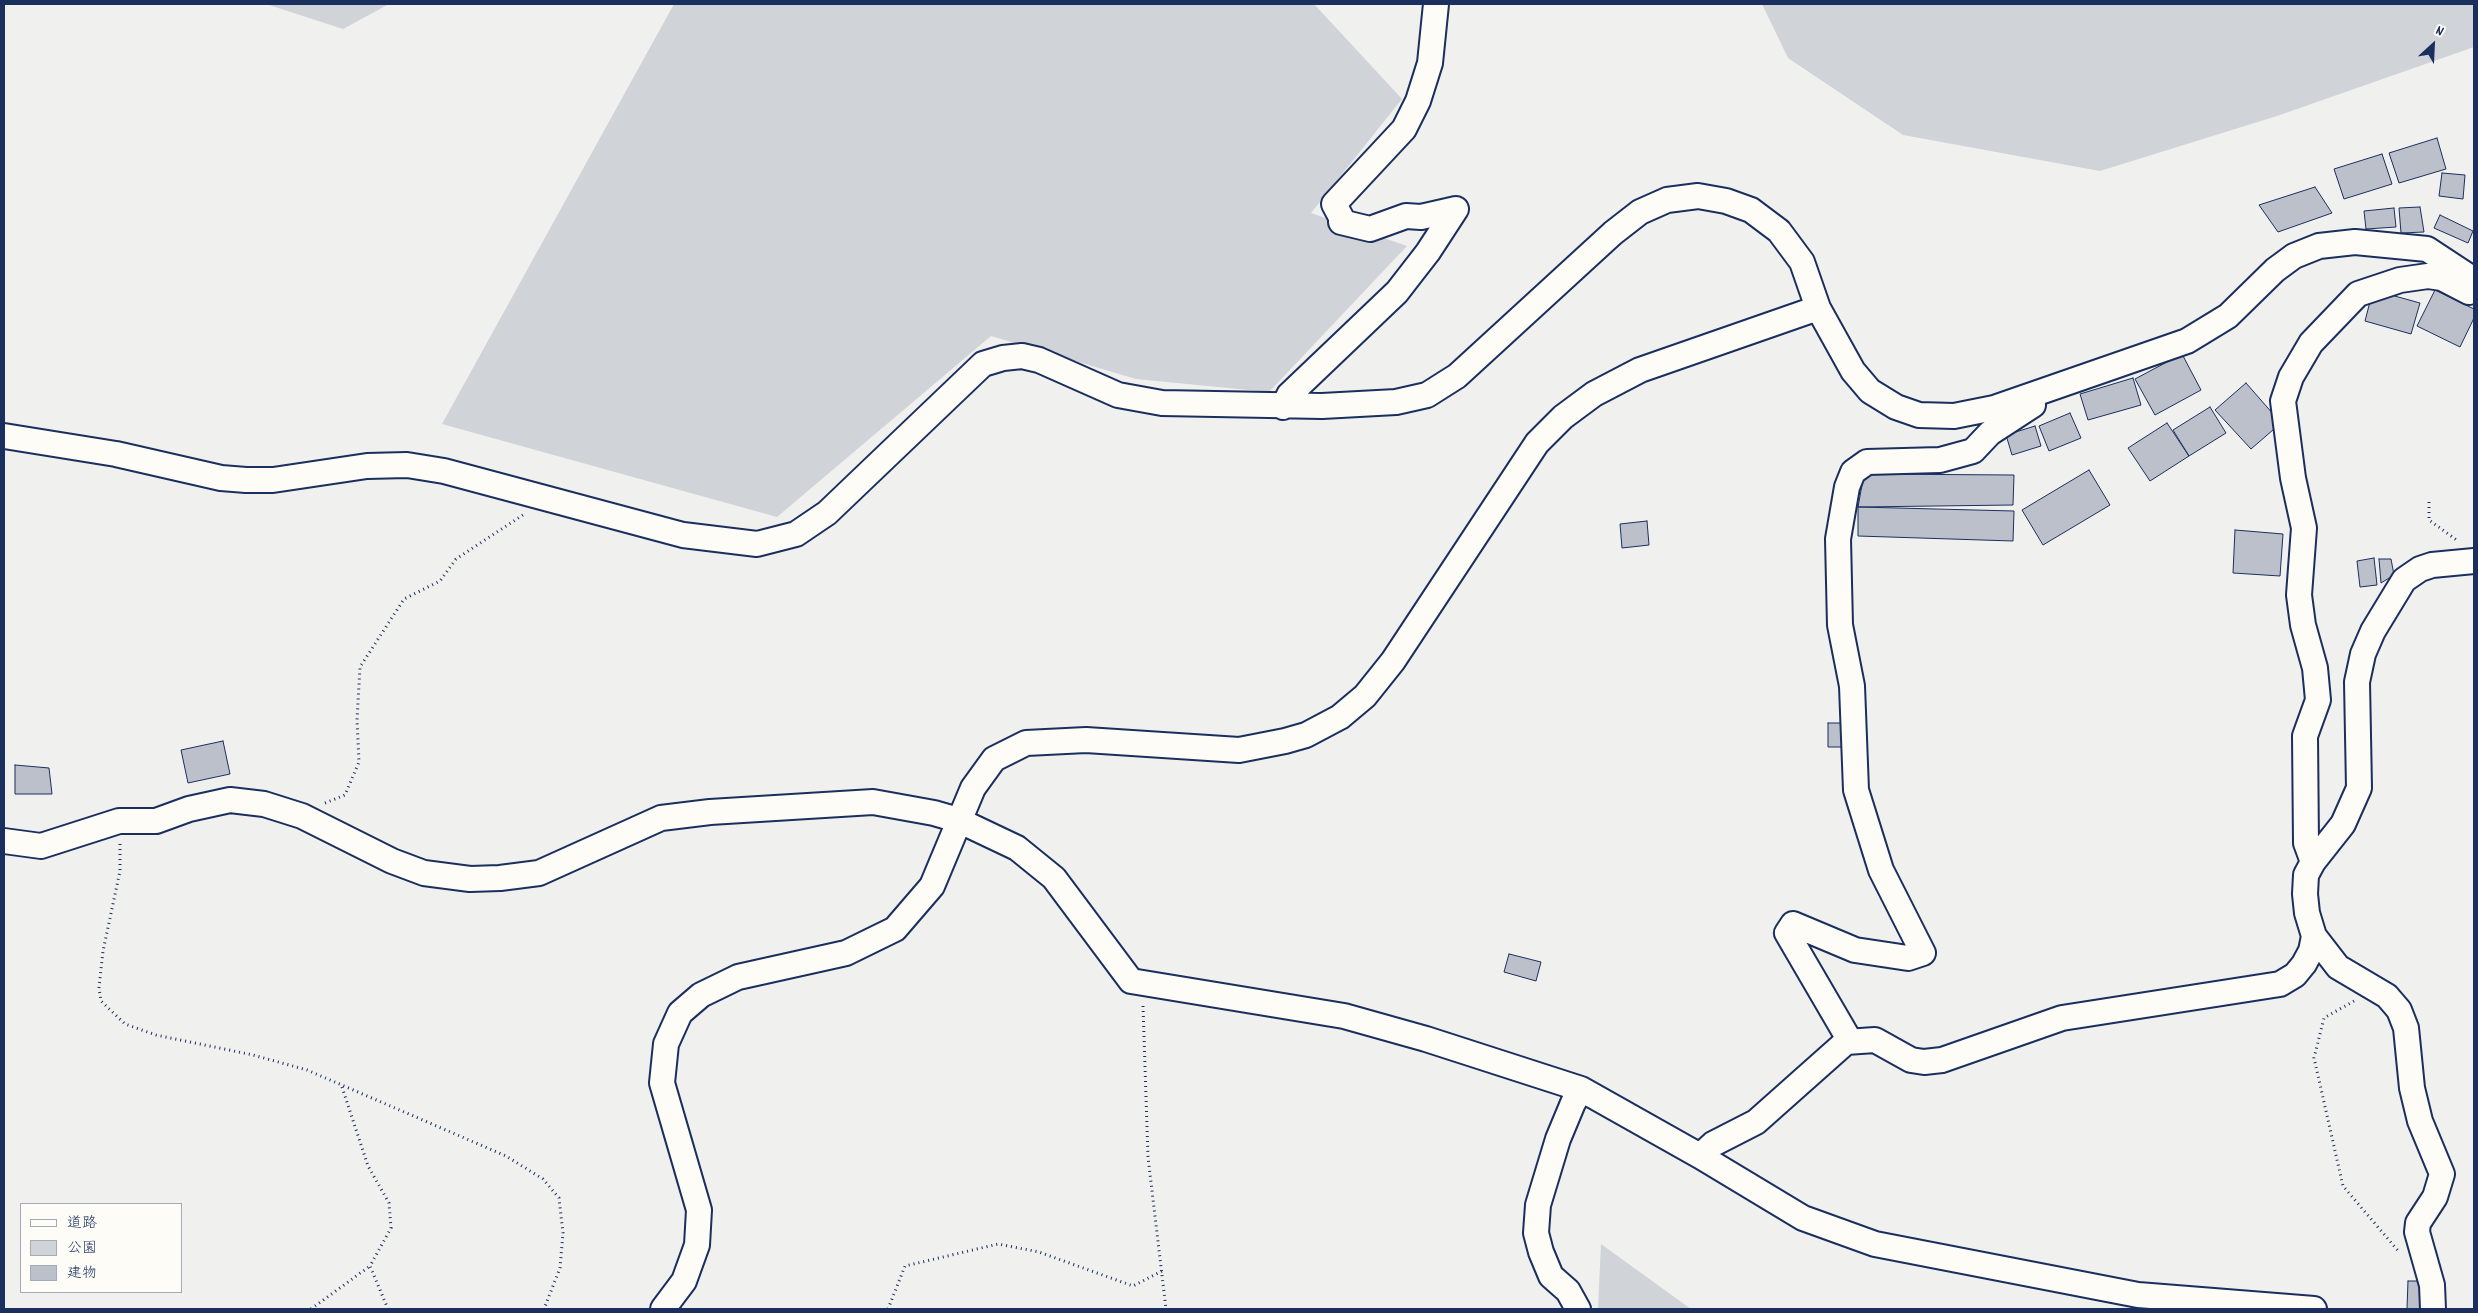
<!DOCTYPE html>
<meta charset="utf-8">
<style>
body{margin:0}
#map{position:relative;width:2478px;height:1313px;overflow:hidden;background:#f0f0ee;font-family:Dekko,"Klee One",sans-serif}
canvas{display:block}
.frame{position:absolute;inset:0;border:5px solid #1b2f5e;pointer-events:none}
.legend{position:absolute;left:20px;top:1203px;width:162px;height:90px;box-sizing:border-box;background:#fdfcf7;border:1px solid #a3aaba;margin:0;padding:6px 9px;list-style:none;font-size:15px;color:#1b2f5e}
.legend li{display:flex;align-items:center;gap:10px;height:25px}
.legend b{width:25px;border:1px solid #a3aaba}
.north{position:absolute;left:2408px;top:20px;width:50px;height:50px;-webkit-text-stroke:4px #fdfcf7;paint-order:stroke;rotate:25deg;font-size:14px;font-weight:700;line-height:20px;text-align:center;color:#1b2f5e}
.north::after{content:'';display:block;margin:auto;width:18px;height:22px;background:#1b2f5e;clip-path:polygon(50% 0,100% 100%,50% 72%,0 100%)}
</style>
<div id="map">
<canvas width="2478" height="1313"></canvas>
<div class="frame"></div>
<ul class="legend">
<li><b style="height:6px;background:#fdfcf7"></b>道路</li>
<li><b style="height:14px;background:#d0d3d8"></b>公園</li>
<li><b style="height:14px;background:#bbc0ca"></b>建物</li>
</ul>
<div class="north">N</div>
</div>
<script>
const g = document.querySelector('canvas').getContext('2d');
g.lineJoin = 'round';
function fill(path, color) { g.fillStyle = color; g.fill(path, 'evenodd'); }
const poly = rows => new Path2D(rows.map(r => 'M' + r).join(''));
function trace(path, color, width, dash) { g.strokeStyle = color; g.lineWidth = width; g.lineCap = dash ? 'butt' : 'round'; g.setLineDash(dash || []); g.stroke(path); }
fill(poly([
 [266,4,389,4,343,29],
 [674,4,1314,4,1402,99,1311,213,1407,246,1269,392,1136,379,991,336,777,517,442,424],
 [1762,4,2474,4,2474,47,2277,116,2100,171,1903,135,1788,58],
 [1601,1244,1691,1309,1598,1309]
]), '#d0d3d8');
const building = poly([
 [2437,138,2446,169,2399,183,2389,153,2437,138],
 [2382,154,2392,184,2344,199,2334,169,2382,154],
 [2442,173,2465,175,2463,199,2439,196,2442,173],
 [2315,187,2332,213,2278,232,2259,205,2315,187],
 [2420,207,2424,232,2401,233,2399,208,2420,207],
 [2394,208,2396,227,2366,229,2364,211,2394,208],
 [2440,215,2473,231,2468,243,2434,228,2440,215],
 [2373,290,2420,303,2411,334,2365,321,2373,290],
 [2435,290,2474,309,2474,318,2460,347,2417,326,2435,290],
 [2182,354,2201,390,2155,415,2135,379,2182,354],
 [2133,378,2141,405,2088,420,2080,394,2133,378],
 [2246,383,2281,423,2251,449,2215,410,2246,383],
 [2210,407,2226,433,2189,456,2173,430,2210,407],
 [2070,413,2081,438,2049,451,2039,426,2070,413],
 [2167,423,2189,456,2150,481,2128,448,2167,423],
 [2035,426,2041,446,2012,455,2006,435,2035,426],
 [2089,470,2110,505,2043,545,2022,510,2089,470],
 [1864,474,2014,475,2013,505,1858,507,1864,474],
 [1858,507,2014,511,2013,541,1858,536,1858,507],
 [1647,521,1649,545,1622,548,1620,524,1647,521],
 [2235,530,2283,534,2280,576,2233,573,2235,530],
 [2374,558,2377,585,2360,587,2357,561,2374,558],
 [2379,559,2391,559,2394,575,2381,583,2379,559],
 [1828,723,1846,723,1851,747,1828,747,1828,723],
 [223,741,230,774,188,783,181,750,223,741],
 [15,765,49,768,52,794,15,794,15,765],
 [1509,954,1541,962,1536,981,1504,972,1509,954],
 [2408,1281,2426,1281,2426,1309,2407,1309,2408,1281]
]);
fill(building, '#bbc0ca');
trace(building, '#1b2f5e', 1);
const minor = poly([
 [1283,407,1289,395,1397,292,1428,252,1456,209,1421,217,1406,216,1370,229,1341,222,1342,219,1334,204,1404,129,1418,101,1430,63,1436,4],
 [4,436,116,454,221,478,246,480,273,480,367,466,407,465,444,471,683,535,757,544,796,534,827,513,983,364,1003,358,1022,356,1039,360,1118,395,1162,403,1322,406,1396,402,1427,395,1457,376,1613,233,1640,212,1667,200,1698,196,1726,201,1751,210,1779,231,1802,262,1818,308,1853,371,1870,391,1896,407,1919,415,1954,416,1994,408,2187,341,2228,316,2275,270,2294,256,2319,246,2355,242,2427,249,2474,280],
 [4,841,41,846,119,821,156,821,189,809,230,800,264,804,302,816,392,861,424,873,470,879,500,878,539,873,661,818,710,812,873,802,934,813,958,820,1017,848,1054,878,1131,981,1344,1016,1426,1039,1581,1089,1700,1156,1803,1218,1875,1244,2138,1295,2314,1309],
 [2313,862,2306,843,2305,736,2318,700,2315,668,2303,625,2299,595,2304,528,2293,478,2283,401,2291,377,2311,343,2358,294,2400,280,2428,276,2442,278,2469,292],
 [1850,1041,1787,933,1793,924,1855,950,1908,958,1923,953,1881,870,1856,790,1852,686,1840,625,1838,539,1847,487,1853,472,1867,462,1940,460,1973,451,1990,433,2033,405],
 [1700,1156,1713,1144,1756,1122,1846,1042,1875,1040,1911,1060,1924,1062,1942,1060,2062,1018,2280,984,2295,975,2304,964,2311,951,2314,936],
 [663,1309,684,1281,697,1245,699,1210,662,1083,666,1044,680,1013,701,995,738,977,846,953,895,929,932,886,973,788,994,759,1026,743,1086,740,1239,750,1285,741,1306,735,1340,717,1365,696,1393,661,1537,443,1563,417,1594,394,1640,370,1818,308],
 [1578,1309,1568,1291,1551,1276,1541,1252,1536,1233,1538,1205,1558,1139,1573,1103,1581,1089],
 [2433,1309,2432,1285,2417,1232,2418,1223,2435,1197,2442,1174,2420,1121,2412,1088,2406,1028,2399,1010,2387,996,2338,967,2314,936,2307,913,2305,894,2306,875,2313,862,2343,824,2359,788,2357,682,2363,654,2373,631,2404,580,2420,569,2432,565,2474,561]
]);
trace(minor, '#1b2f5e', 28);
trace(poly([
 [2429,502,2429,520,2458,541],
 [325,803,345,795,359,762,357,720,360,667,404,599,440,581,456,559,523,515],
 [120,844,120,871,103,951,99,988,101,1001,125,1024,156,1035,253,1055,307,1070,506,1156,543,1179,559,1198,563,1233,560,1268,544,1309],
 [2354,1001,2324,1018,2314,1058,2343,1186,2400,1253],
 [1143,1006,1148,1157,1166,1309],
 [342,1087,368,1166,389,1203,391,1228,370,1266,388,1309],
 [311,1309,370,1266],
 [888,1309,905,1266,998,1244,1039,1252,1133,1286,1162,1271]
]), '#1b2f5e', 3, [1, 4]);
trace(minor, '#fdfcf7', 24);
</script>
